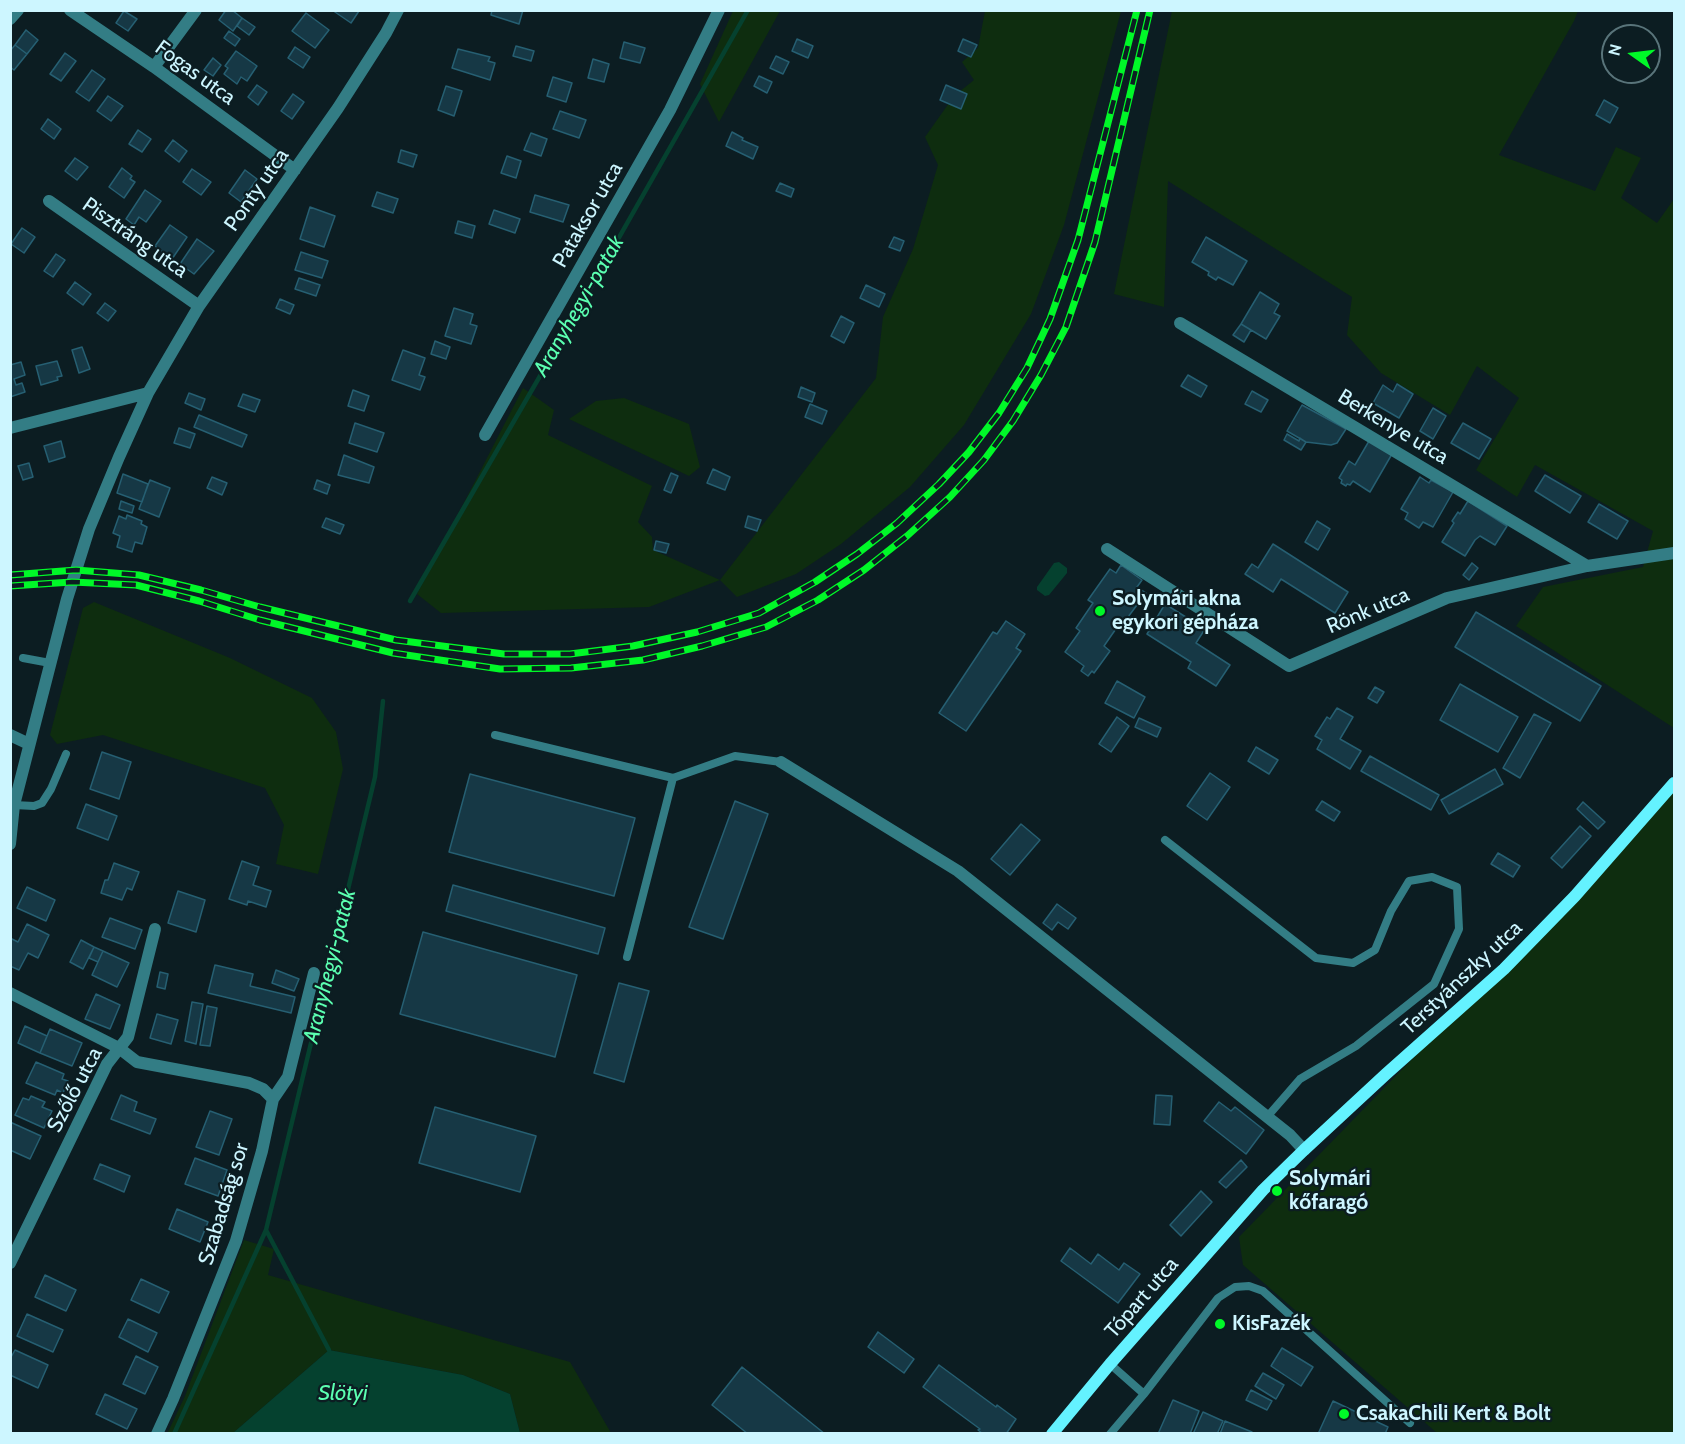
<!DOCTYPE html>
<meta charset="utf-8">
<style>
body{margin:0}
#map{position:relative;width:1685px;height:1444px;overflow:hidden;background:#0c1d22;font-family:Cabin,sans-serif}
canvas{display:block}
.frame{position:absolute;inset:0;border:12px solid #cdf6ff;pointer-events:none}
.north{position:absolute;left:1601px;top:24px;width:60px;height:60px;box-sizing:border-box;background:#0c1d22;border:2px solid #59747a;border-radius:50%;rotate:284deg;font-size:16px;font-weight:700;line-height:24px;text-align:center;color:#cdf6ff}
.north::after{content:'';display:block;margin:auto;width:21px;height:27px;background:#00f828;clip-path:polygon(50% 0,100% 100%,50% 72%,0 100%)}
</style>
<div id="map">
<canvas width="1685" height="1444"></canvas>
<div class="frame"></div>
<div class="north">N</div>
</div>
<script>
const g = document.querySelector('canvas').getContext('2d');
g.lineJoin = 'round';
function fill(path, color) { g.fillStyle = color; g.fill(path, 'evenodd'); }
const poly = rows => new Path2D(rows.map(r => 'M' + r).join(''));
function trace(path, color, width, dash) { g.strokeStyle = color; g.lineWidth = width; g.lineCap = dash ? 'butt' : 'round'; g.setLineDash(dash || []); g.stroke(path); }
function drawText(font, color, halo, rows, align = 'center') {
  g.font = font + ' Cabin,sans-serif'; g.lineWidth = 4.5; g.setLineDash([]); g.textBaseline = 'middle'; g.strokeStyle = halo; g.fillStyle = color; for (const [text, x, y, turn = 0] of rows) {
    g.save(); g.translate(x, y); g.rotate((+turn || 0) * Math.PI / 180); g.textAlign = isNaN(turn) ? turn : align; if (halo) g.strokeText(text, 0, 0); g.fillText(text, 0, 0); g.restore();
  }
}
fill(poly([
 [733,11,780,11,719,122,700,84],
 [985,11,1121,11,1064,225,1031,314,964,425,910,487,841,544,796,574,737,597,720,580,649,607,441,613,417,594,523,388,554,410,548,435,652,486,638,522,652,537,653,550,720,580,876,378,883,317,913,249,938,165,925,137,954,96,974,80,962,62,978,48],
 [1172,11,1578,11,1574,21,1499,155,1595,191,1616,147,1641,158,1621,198,1657,223,1674,199,1674,728,1516,626,1543,587,1643,567,1653,531,1535,465,1517,497,1476,470,1519,398,1477,366,1450,415,1381,373,1347,335,1352,297,1168,181,1164,307,1114,294],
 [624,398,689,424,700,467,689,476,569,419,596,401],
 [94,602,230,658,312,698,336,732,343,769,318,874,276,864,284,825,265,788,103,735,57,744,50,735,83,608],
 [1674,790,1674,1433,1437,1433,1243,1265,1239,1237],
 [244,1240,274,1249,268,1275,570,1362,611,1433,520,1433,510,1394,463,1375,329,1350,233,1433,167,1434,185,1396]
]), '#0e2d0f');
fill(poly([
 [1059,562,1067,568,1067,573,1049,595,1045,596,1037,590,1037,587,1054,563],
 [329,1350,463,1375,510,1394,520,1433,233,1433]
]), '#05412f');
trace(poly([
 [410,601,566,331,748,10],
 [266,1230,329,1350],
 [174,1434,266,1230,375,777,383,701]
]), '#05412f', 4.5);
const building = poly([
 [226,10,232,10,242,18,233,31,219,20,226,10],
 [332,10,359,10,359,11,351,23,332,10],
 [492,10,523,10,519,24,491,15,492,10],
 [124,11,137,19,128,31,116,23,124,11],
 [306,13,329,30,315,48,292,31,306,13],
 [242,18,255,27,249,35,237,26,242,18],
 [26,30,38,40,27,54,15,45,26,30],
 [229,31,240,39,235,46,224,38,229,31],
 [797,39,813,46,808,58,792,51,797,39],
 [963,39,977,45,971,57,958,51,963,39],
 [624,42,645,48,640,63,620,58,624,42],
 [15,45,27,54,14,70,10,67,10,51,15,45],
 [516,46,534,51,531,61,513,56,516,46],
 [295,47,310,57,303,68,288,58,295,47],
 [458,49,490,57,488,61,495,63,490,80,452,68,458,49],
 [236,51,257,66,247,81,241,77,237,84,224,74,228,68,225,66,236,51],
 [65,53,76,61,61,81,50,74,65,53],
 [776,56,789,62,783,74,770,68,776,56],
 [213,58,221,65,213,76,204,70,213,58],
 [593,59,609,64,604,82,588,78,593,59],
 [92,70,105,79,89,101,76,92,92,70],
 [759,76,772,82,767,93,754,86,759,76],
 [553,77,572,83,566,102,547,96,553,77],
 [257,85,267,92,258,105,248,97,257,85],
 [946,85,967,94,961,109,940,100,946,85],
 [446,86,462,91,454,116,438,110,446,86],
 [293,94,304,102,292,119,281,111,293,94],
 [108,96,123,106,111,121,97,111,108,96],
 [1604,100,1618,108,1610,123,1596,115,1604,100],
 [560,111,586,120,579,138,553,129,560,111],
 [48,119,61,129,54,139,41,129,48,119],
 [138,130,151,139,142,152,129,144,138,130],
 [732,132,743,138,742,140,758,147,753,159,726,146,732,132],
 [531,133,547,139,541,156,524,150,531,133],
 [173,140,187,151,179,162,165,151,173,140],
 [401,150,417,155,413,167,398,162,401,150],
 [507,156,521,161,516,178,501,173,507,156],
 [75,158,88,167,77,180,65,171,75,158],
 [122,168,132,176,130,179,135,182,124,198,109,187,122,168],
 [192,169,211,182,201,195,183,182,192,169],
 [245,170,257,179,241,202,229,193,245,170],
 [780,183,794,189,791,197,776,191,780,183],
 [145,190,161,201,146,222,139,217,134,225,126,219,145,190],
 [377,192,398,199,393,213,372,206,377,192],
 [535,195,569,205,563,222,530,212,535,195],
 [310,207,335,216,324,247,300,239,310,207],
 [494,210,520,219,515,233,489,224,494,210],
 [458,221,475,226,472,238,455,233,458,221],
 [170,225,187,237,172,259,155,246,170,225],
 [22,228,35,237,24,253,11,244,22,228],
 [894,237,904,241,900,251,889,247,894,237],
 [1206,237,1247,261,1233,285,1218,277,1216,280,1208,275,1209,272,1192,262,1206,237],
 [197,239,214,251,194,274,180,264,197,239],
 [301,252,328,261,322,278,295,270,301,252],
 [56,254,65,260,53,277,44,271,56,254],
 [299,278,320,285,316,296,295,289,299,278],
 [75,282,91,294,83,305,67,293,75,282],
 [866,285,885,294,879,307,860,298,866,285],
 [1260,292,1279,304,1274,313,1280,316,1266,339,1241,324,1260,292],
 [280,299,294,305,290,314,276,308,280,299],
 [105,303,116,311,108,321,97,313,105,303],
 [454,308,473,314,470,324,477,326,471,344,445,336,454,308],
 [841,316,854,323,844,343,831,336,841,316],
 [1241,324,1251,330,1244,342,1233,335,1241,324],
 [435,341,450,347,446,359,431,354,435,341],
 [82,347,90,369,79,373,72,350,82,347],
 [403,350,425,358,419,375,425,377,420,390,392,380,403,350],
 [57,361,62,376,57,377,58,380,41,385,36,366,57,361],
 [21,362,25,375,14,379,16,385,22,383,25,392,10,397,10,365,21,362],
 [1188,375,1207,386,1201,397,1181,386,1188,375],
 [1397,384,1413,394,1399,418,1373,403,1383,385,1393,392,1397,384],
 [801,387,815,393,812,402,798,397,801,387],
 [353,390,369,396,364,411,348,406,353,390],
 [1252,391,1268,400,1261,412,1245,404,1252,391],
 [189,393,205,399,201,410,185,403,189,393],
 [243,394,260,400,255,412,238,406,243,394],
 [810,404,827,411,822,424,805,417,810,404],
 [1302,405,1346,429,1337,443,1331,445,1306,442,1287,431,1302,405],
 [1433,408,1446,416,1433,439,1420,431,1433,408],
 [199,415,247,435,242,447,194,427,199,415],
 [355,423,384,433,377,452,349,443,355,423],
 [1463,423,1491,439,1479,459,1451,443,1463,423],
 [179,428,195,434,190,448,174,443,179,428],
 [1287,434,1299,441,1300,438,1306,442,1301,450,1284,440,1287,434],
 [61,441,65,457,49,462,44,446,61,441],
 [1369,441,1392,454,1370,492,1353,481,1350,485,1347,484,1346,486,1341,483,1342,480,1339,478,1349,461,1355,465,1369,441],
 [344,455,374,467,369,483,338,475,344,455],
 [29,463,33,477,23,480,18,466,29,463],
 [713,469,730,477,725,490,707,483,713,469],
 [671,473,678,476,671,493,664,490,671,473],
 [123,474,148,484,142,502,117,493,123,474],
 [1545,475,1581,496,1570,513,1535,491,1545,475],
 [212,477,227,483,222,495,207,488,212,477],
 [1420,477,1429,483,1431,480,1453,492,1433,527,1423,522,1419,528,1405,519,1408,513,1401,509,1420,477],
 [150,480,170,488,159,517,139,509,150,480],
 [317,480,330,485,327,494,314,489,317,480],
 [121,501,134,506,132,513,119,509,121,501],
 [1468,501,1507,526,1495,545,1480,536,1475,540,1465,556,1442,542,1454,523,1452,521,1458,512,1460,514,1468,501],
 [1599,504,1628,521,1617,539,1588,522,1599,504],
 [127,515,142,521,141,524,147,527,142,544,135,542,132,552,117,547,120,536,113,533,119,516,126,519,127,515],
 [748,516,761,520,757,531,745,527,748,516],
 [326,518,344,525,340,534,322,527,326,518],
 [1317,521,1330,529,1318,550,1305,542,1317,521],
 [656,541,669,544,666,553,654,550,656,541],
 [1273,544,1348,592,1335,613,1281,579,1273,592,1245,574,1252,564,1258,568,1273,544],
 [1472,563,1478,568,1469,580,1463,575,1472,563],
 [1121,565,1142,580,1137,587,1146,593,1122,625,1120,623,1104,646,1110,651,1094,673,1092,671,1088,676,1081,671,1084,666,1065,652,1080,631,1076,628,1093,603,1088,600,1110,569,1116,573,1121,565],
 [1165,604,1205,629,1196,643,1230,665,1216,686,1188,668,1191,662,1147,634,1165,604],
 [1476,612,1601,686,1580,721,1455,647,1476,612],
 [1006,621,1025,634,1016,648,1021,651,966,731,939,713,993,632,997,634,1006,621],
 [1117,681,1145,697,1134,718,1105,703,1117,681],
 [1460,684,1518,717,1498,752,1440,720,1460,684],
 [1375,687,1384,692,1377,703,1368,698,1375,687],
 [1337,708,1353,717,1340,739,1361,751,1350,769,1317,749,1322,740,1315,736,1327,717,1330,719,1337,708],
 [1534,714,1551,723,1520,778,1503,768,1534,714],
 [1117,717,1129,726,1111,752,1099,744,1117,717],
 [1139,718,1161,728,1157,737,1135,727,1139,718],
 [1256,747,1278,760,1269,774,1248,761,1256,747],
 [102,752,131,762,119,799,90,789,102,752],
 [1370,756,1439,795,1431,810,1361,771,1370,756],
 [1495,769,1503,784,1449,814,1441,800,1495,769],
 [1210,773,1230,787,1207,820,1187,806,1210,773],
 [470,774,635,818,614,896,449,852,470,774],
 [735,801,768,814,723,939,689,927,735,801],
 [1322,801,1340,812,1334,821,1316,810,1322,801],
 [1583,802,1605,822,1598,829,1577,809,1583,802],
 [86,804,117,816,108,840,77,828,86,804],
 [1021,824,1040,840,1010,875,991,859,1021,824],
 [1580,826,1591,836,1562,868,1551,858,1580,826],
 [1498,853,1520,866,1513,877,1491,864,1498,853],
 [242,861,259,867,253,885,271,891,266,907,248,901,247,905,229,899,242,861],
 [114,863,139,872,132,890,127,888,122,900,101,893,105,880,108,880,114,863],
 [453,885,605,928,598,954,446,911,453,885],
 [27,887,55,900,46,921,17,908,27,887],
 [178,891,205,900,196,932,168,923,178,891],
 [1057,904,1076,918,1068,929,1058,922,1052,930,1043,923,1057,904],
 [110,918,142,930,135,949,102,937,110,918],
 [27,924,49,935,38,958,28,953,19,970,10,966,10,938,18,942,27,924],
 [423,932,577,975,555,1057,400,1014,423,932],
 [81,940,94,947,83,969,70,962,81,940],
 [94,947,103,951,98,962,89,958,94,947],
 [103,951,129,963,117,987,92,975,103,951],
 [215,965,253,974,250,986,295,997,291,1013,208,993,215,965],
 [276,970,299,979,294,991,272,983,276,970],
 [160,972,168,974,165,989,157,987,160,972],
 [619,983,649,991,624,1082,594,1073,619,983],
 [96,994,120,1005,110,1029,85,1019,96,994],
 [192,1002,203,1004,196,1044,185,1041,192,1002],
 [207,1006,217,1008,210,1046,200,1045,207,1006],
 [157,1014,178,1020,171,1044,150,1038,157,1014],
 [25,1026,47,1036,40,1053,18,1043,25,1026],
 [50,1029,82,1043,72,1066,40,1053,50,1029],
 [36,1062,64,1074,62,1079,68,1081,63,1093,57,1090,55,1095,26,1083,36,1062],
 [121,1095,137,1102,134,1111,156,1119,150,1134,111,1119,121,1095],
 [1156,1095,1172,1096,1170,1125,1154,1124,1156,1095],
 [31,1096,45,1102,42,1107,52,1111,44,1128,15,1115,23,1098,29,1100,31,1096],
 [1219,1102,1231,1111,1235,1107,1264,1130,1246,1154,1204,1121,1219,1102],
 [435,1107,536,1136,520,1192,419,1163,435,1107],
 [210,1111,232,1119,219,1155,196,1147,210,1111],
 [10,1122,41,1136,30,1159,10,1150,10,1122],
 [195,1158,227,1170,218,1196,185,1184,195,1158],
 [1241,1160,1247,1167,1226,1188,1219,1182,1241,1160],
 [100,1164,130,1176,124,1192,94,1179,100,1164],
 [1201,1191,1212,1202,1181,1236,1170,1225,1201,1191],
 [177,1209,208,1222,200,1242,169,1229,177,1209],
 [1070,1248,1091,1264,1098,1254,1119,1270,1124,1263,1140,1274,1118,1303,1061,1261,1070,1248],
 [45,1275,76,1290,66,1311,35,1297,45,1275],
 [141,1279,169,1292,159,1313,131,1300,141,1279],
 [27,1314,63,1330,53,1352,17,1336,27,1314],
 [128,1319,157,1333,148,1352,119,1337,128,1319],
 [878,1332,914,1359,904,1373,868,1347,878,1332],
 [1282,1348,1313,1367,1301,1386,1271,1366,1282,1348],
 [15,1350,48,1365,38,1388,10,1375,10,1359,15,1350],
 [136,1356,158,1367,145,1394,123,1384,136,1356],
 [939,1365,996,1407,997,1405,1016,1419,1006,1434,983,1434,978,1430,980,1429,923,1387,939,1365],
 [742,1367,825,1434,748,1434,712,1405,742,1367],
 [1263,1373,1284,1385,1276,1399,1255,1386,1263,1373],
 [1251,1390,1272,1401,1267,1410,1246,1400,1251,1390],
 [105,1394,137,1409,127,1429,96,1414,105,1394],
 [1173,1400,1199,1411,1190,1434,1158,1434,1173,1400],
 [1333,1401,1388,1427,1385,1434,1318,1434,1333,1401],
 [1203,1412,1223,1421,1217,1434,1193,1434,1203,1412],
 [1225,1421,1252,1432,1251,1434,1220,1434,1225,1421]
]);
fill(building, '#163845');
trace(building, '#265f72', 1.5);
trace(poly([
 [23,658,50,663],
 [495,735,673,778,735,756,781,762],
 [14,805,34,806,42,803,51,789,66,754],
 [1165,840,1316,958,1353,963,1375,950,1391,911,1409,881,1432,877,1457,887,1459,929,1434,984,1356,1046,1300,1079,1267,1117],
 [627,957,673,778],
 [1110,1364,1144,1394],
 [1110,1434,1144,1394,1218,1298,1235,1287,1249,1286,1263,1291,1410,1423]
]), '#337d85', 8);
trace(poly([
 [70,10,154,67,295,170],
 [10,19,18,10],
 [154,67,196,10],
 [49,201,199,306],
 [1180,323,1587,566],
 [10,428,148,393],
 [485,435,670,110,719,10],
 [1107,549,1289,666,1447,598,1587,566,1674,553],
 [10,735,29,744],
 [781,762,958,871,1290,1135,1304,1150],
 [10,844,14,805,67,599,89,529,119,457,148,393,199,306,338,108,386,33,398,10],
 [10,993,119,1048,137,1062,249,1083,263,1089,273,1099],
 [10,1263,107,1064,128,1037,155,929],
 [157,1434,173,1399,236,1241,262,1151,273,1099,288,1077,314,973]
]), '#337d85', 12);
trace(poly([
 [1052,1434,1110,1364,1263,1190,1304,1150,1386,1074,1504,969,1575,896,1674,783]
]), '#64f2ff', 12);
const rail = poly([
 [10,575,76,570,139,575,201,590,260,607,396,640,504,654,570,654,633,646,697,632,759,613,815,582,857,554,897,523,939,484,969,452,999,413,1027,368,1050,319,1078,240,1137,10],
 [10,586,72,582,136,585,199,601,260,620,393,653,500,669,571,668,643,660,702,646,766,627,818,600,864,570,907,536,950,497,984,460,1013,421,1041,375,1066,327,1095,242,1150,10]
]);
trace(rail, '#00f828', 7);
trace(rail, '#0c1d22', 4.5, [14]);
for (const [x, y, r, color] of [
 [1100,611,6,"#00f828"],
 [1277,1191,6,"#00f828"],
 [1220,1324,6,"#00f828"],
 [1344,1414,6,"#00f828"]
]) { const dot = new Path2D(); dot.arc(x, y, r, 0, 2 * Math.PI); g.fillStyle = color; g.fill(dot); trace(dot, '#0c1d22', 2); }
drawText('21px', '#cdf6ff', '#0c1d22', [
 ["Fogas utca",195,73,36],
 ["Ponty utca",257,190,-55],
 ["Pataksor utca",588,215,-60],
 ["Pisztráng utca",135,238,35],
 ["Berkenye utca",1393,427,31],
 ["Rönk utca",1368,611,-23],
 ["Terstyánszky utca",1462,978,-43],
 ["Szőlő utca",75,1090,-62],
 ["Szabadság sor",224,1204,-73],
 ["Tópart utca",1142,1298,-49]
]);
drawText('bold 21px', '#cdf6ff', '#0c1d22', [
 ["Solymári akna",1112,599],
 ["egykori gépháza",1112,623],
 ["Solymári",1289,1179],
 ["kőfaragó",1289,1203],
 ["KisFazék",1232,1324],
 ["CsakaChili Kert & Bolt",1356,1414]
], 'left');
drawText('italic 22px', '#5bffb1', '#0c1d22', [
 ["Aranyhegyi-patak",579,306,-60],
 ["Aranyhegyi-patak",330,966,-76],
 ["Slötyi",343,1394]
]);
</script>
